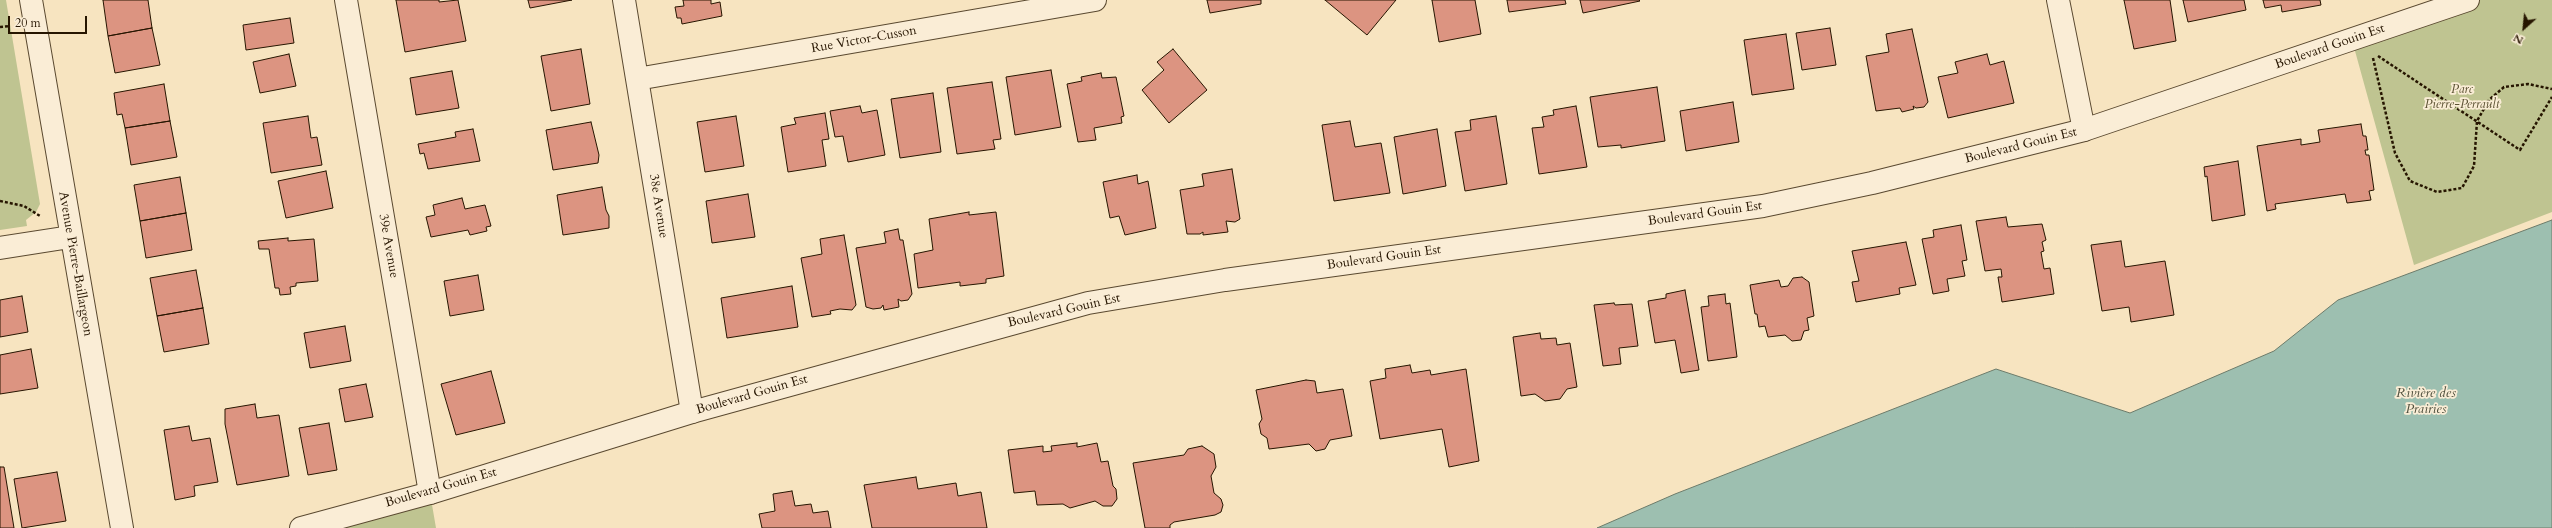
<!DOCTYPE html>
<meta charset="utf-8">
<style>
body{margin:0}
#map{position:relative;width:2552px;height:528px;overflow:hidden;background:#f7e4c0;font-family:Cardo,serif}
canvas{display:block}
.north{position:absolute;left:2504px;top:8px;width:40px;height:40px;-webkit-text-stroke:3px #faedd6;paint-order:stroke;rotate:207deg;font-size:11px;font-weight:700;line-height:16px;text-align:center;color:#261500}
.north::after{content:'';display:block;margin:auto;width:14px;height:18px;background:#261500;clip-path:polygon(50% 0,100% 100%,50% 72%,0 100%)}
.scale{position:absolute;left:8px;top:16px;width:79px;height:18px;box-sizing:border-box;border:2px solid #261500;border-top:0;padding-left:5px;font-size:12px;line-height:14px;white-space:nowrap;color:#261500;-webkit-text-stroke:3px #faedd6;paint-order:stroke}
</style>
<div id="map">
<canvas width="2552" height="528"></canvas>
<div class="north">N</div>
<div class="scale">20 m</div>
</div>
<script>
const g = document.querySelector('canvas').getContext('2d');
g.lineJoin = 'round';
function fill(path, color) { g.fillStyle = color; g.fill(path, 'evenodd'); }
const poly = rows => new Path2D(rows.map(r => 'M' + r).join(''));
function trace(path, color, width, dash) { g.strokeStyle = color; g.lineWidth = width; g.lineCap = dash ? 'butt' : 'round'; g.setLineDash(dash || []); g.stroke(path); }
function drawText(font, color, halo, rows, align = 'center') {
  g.font = font + ' Cardo,serif'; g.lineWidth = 3.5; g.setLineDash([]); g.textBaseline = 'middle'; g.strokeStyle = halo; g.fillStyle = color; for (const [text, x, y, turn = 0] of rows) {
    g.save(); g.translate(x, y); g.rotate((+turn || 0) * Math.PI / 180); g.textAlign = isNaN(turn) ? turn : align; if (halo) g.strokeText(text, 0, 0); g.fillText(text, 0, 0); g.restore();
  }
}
fill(poly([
 [0,0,6,0,40,204,36,212,26,220,27,226,0,230],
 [2466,0,2552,0,2552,212,2414,265,2352,40],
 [430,493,436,528,301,528]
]), '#bfc491');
const water = poly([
 [2552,220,2552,528,1597,528,1675,494,1996,369,2130,413,2274,351,2338,300,2552,220]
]);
fill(water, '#9dbfb0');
trace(water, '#6d7b6a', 1);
const building = poly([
 [103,0,148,0,152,28,108,36,103,0],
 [396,0,439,0,439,2,458,0,466,41,405,52,396,0],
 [528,0,572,0,530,8,528,0],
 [683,0,711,0,711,4,720,2,722,16,682,24,681,18,677,18,675,7,684,6,683,0],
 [1207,0,1261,0,1261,4,1210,13,1207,0],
 [1325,0,1396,0,1367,35,1325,0],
 [1432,0,1475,0,1481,34,1439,42,1432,0],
 [1507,0,1565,0,1566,4,1509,12,1507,0],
 [1580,0,1639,0,1640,1,1583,13,1580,0],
 [2124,0,2170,0,2176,41,2134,49,2124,0],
 [2183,0,2244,0,2246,10,2188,22,2183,0],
 [2263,0,2320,0,2321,5,2282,12,2281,5,2265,8,2263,0],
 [290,18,294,43,246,50,243,25,290,18],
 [152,28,160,65,115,73,108,36,152,28],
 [1830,28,1836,65,1802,70,1796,33,1830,28],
 [1912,29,1928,102,1924,107,1916,108,1913,106,1914,109,1902,112,1900,108,1876,111,1866,56,1889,52,1886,34,1912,29],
 [1786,34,1794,89,1752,95,1744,40,1786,34],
 [581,49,590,104,551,111,541,56,581,49],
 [1173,49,1207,90,1169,123,1142,90,1164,70,1157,62,1173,49],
 [289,54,296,86,260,93,253,62,289,54],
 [1987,54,1990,65,2004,61,2014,103,1948,118,1938,77,1958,73,1955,62,1987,54],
 [1051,70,1061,127,1015,135,1006,77,1051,70],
 [452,71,459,108,416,115,410,78,452,71],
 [1101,73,1102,78,1116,77,1124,116,1121,117,1122,123,1094,128,1096,140,1078,142,1067,84,1082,81,1081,77,1101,73],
 [992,82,1001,139,993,140,995,149,957,154,947,88,992,82],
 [164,84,170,121,125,128,122,114,117,115,114,93,164,84],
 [1657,87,1665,141,1621,148,1621,145,1598,147,1590,97,1657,87],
 [933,93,941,152,900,158,891,99,933,93],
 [1733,102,1739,142,1686,151,1680,111,1733,102],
 [860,106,862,113,877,110,885,155,848,162,843,136,835,137,830,111,860,106],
 [1576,106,1587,167,1539,174,1532,128,1544,127,1542,117,1554,115,1553,110,1576,106],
 [825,113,829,139,822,140,826,166,788,172,781,127,796,124,794,118,825,113],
 [308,116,311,138,317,137,322,165,271,173,263,123,308,116],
 [736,116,744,166,705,172,697,122,736,116],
 [1496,116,1507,184,1465,191,1455,132,1471,130,1470,120,1496,116],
 [170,121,177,157,131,165,125,128,170,121],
 [1350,121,1355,147,1381,143,1390,193,1334,201,1322,125,1350,121],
 [591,122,599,155,598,163,553,170,546,130,591,122],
 [2361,124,2363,136,2366,136,2368,150,2365,150,2366,155,2369,155,2374,190,2369,191,2371,200,2347,203,2345,194,2275,204,2276,209,2267,211,2257,146,2301,139,2301,145,2320,142,2318,130,2361,124],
 [473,129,480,161,428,169,424,153,420,154,418,144,456,137,455,132,473,129],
 [1437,129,1446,186,1403,194,1394,137,1437,129],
 [2238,161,2245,215,2212,221,2207,176,2205,177,2204,167,2238,161],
 [1232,169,1240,219,1235,222,1226,221,1228,232,1203,235,1203,232,1200,234,1187,234,1180,190,1204,186,1202,174,1232,169],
 [326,171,333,208,286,218,278,181,326,171],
 [1137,175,1138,184,1148,181,1156,228,1125,235,1119,216,1110,218,1103,182,1137,175],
 [180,177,186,213,140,221,134,185,180,177],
 [602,187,606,210,609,216,609,228,563,235,557,195,602,187],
 [748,194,755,237,712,243,706,201,748,194],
 [462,198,465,209,485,205,491,226,486,227,487,231,470,235,468,230,431,237,426,217,435,215,433,205,462,198],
 [969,212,969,215,996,212,1004,276,986,279,986,283,960,286,960,282,918,288,914,254,933,250,929,219,969,212],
 [186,213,192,250,146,258,140,221,186,213],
 [2006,217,2008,227,2042,224,2046,240,2042,242,2044,251,2041,252,2044,269,2050,268,2054,294,2002,302,1998,277,2002,277,2001,269,1985,271,1976,221,2006,217],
 [1961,225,1967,260,1962,261,1965,276,1947,279,1949,291,1933,294,1922,239,1934,237,1933,230,1961,225],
 [898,229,900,240,903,240,912,294,908,300,901,301,898,299,899,307,884,310,883,305,881,308,873,309,866,307,856,248,886,243,884,232,898,229],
 [844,235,856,305,852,310,840,309,830,311,831,314,812,317,801,258,822,254,820,239,844,235],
 [288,238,288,241,314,239,318,281,296,283,296,286,290,287,291,294,280,295,279,288,275,288,269,249,259,249,258,241,288,238],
 [2121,241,2125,267,2165,261,2174,315,2131,322,2129,307,2102,311,2091,245,2121,241],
 [1906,242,1916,285,1899,288,1900,294,1856,302,1852,282,1859,281,1852,251,1906,242],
 [196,270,203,308,157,316,150,278,196,270],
 [478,275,484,310,450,316,444,281,478,275],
 [1802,277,1809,282,1814,316,1807,318,1809,330,1804,331,1801,340,1792,341,1785,335,1768,337,1765,326,1759,327,1757,314,1755,314,1750,285,1779,280,1781,287,1788,286,1793,278,1802,277],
 [792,286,798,327,727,338,721,298,792,286],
 [1685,290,1699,370,1681,373,1675,340,1655,343,1648,301,1666,298,1666,294,1685,290],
 [1725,294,1726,304,1730,303,1737,357,1708,361,1701,307,1709,306,1708,296,1725,294],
 [22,296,28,332,0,337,0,300,22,296],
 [1614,303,1615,305,1632,304,1638,346,1619,348,1621,364,1603,366,1594,305,1614,303],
 [203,308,209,344,164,352,157,316,203,308],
 [345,326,351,361,310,368,304,333,345,326],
 [1540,333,1541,339,1556,338,1557,345,1570,343,1577,387,1567,389,1560,399,1545,401,1535,394,1521,396,1513,337,1540,333],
 [31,349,38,388,0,394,0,355,31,349],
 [1410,365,1412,373,1430,370,1431,375,1466,369,1479,461,1449,467,1442,429,1380,439,1370,381,1386,378,1385,369,1410,365],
 [491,371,505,423,456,435,441,384,491,371],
 [1306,380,1315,381,1317,393,1343,389,1352,436,1330,440,1325,449,1316,451,1309,444,1269,449,1267,438,1261,434,1259,424,1262,419,1256,390,1306,380],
 [366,384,373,417,345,422,339,389,366,384],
 [255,404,257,418,279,415,289,476,237,485,225,424,225,409,255,404],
 [329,423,337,470,308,475,299,428,329,423],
 [189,426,192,441,210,438,218,482,194,486,195,496,175,500,164,430,189,426],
 [1077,443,1077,447,1097,443,1101,462,1108,461,1113,486,1116,489,1117,499,1112,506,1103,506,1095,501,1070,508,1063,504,1037,505,1035,491,1014,493,1008,450,1043,446,1043,452,1052,451,1051,446,1077,443],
 [1202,446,1214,454,1216,467,1211,476,1214,493,1221,499,1223,505,1221,512,1215,515,1174,522,1170,525,1170,528,1145,528,1133,463,1184,455,1188,449,1202,446],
 [0,467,4,467,14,528,0,528,0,467],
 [57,472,66,521,22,528,14,479,57,472],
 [916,477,918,489,956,483,958,496,981,492,987,528,872,528,864,485,916,477],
 [792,491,795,506,811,504,813,513,828,511,831,528,762,528,759,514,775,511,773,494,792,491]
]);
fill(building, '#dc9481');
trace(building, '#261500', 1);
const minor = poly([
 [31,0,122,528],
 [346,0,430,493],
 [624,0,692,412],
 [2058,0,2084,130],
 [637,79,1095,0],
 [0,248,70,237]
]);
const tertiary = poly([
 [301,528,430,493,692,412,1088,303,1225,280,1763,206,1872,183,2084,130,2468,0]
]);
trace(minor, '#5a4930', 24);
trace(tertiary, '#5a4930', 24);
trace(poly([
 [0,27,10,26],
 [2378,56,2520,150,2552,97],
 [2373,58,2395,153,2410,181,2437,192,2462,188,2474,166,2477,121,2489,100,2504,87,2528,84,2552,89],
 [0,201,24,206,40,216]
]), '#261500', 2.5, [3, 2]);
trace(minor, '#faedd6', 22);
trace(tertiary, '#faedd6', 22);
drawText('13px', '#261500', '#faedd6', [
 ["Rue Victor-Cusson",864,40,-10],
 ["Boulevard Gouin Est",2330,47,-19],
 ["Boulevard Gouin Est",2021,146,-14],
 ["38e Avenue",658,206,81],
 ["Boulevard Gouin Est",1705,214,-8],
 ["39e Avenue",388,246,80],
 ["Boulevard Gouin Est",1384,258,-8],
 ["Avenue Pierre-Baillargeon",75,264,80],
 ["Boulevard Gouin Est",1064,311,-13],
 ["Boulevard Gouin Est",752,395,-16],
 ["Boulevard Gouin Est",441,488,-16]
]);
drawText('italic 13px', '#5c5233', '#faedd6', [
 ["Parc",2462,90],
 ["Pierre-Perrault",2462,105]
]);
drawText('italic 14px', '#50503e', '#faedd6', [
 ["Rivière des",2426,394],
 ["Prairies",2426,410]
]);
</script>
